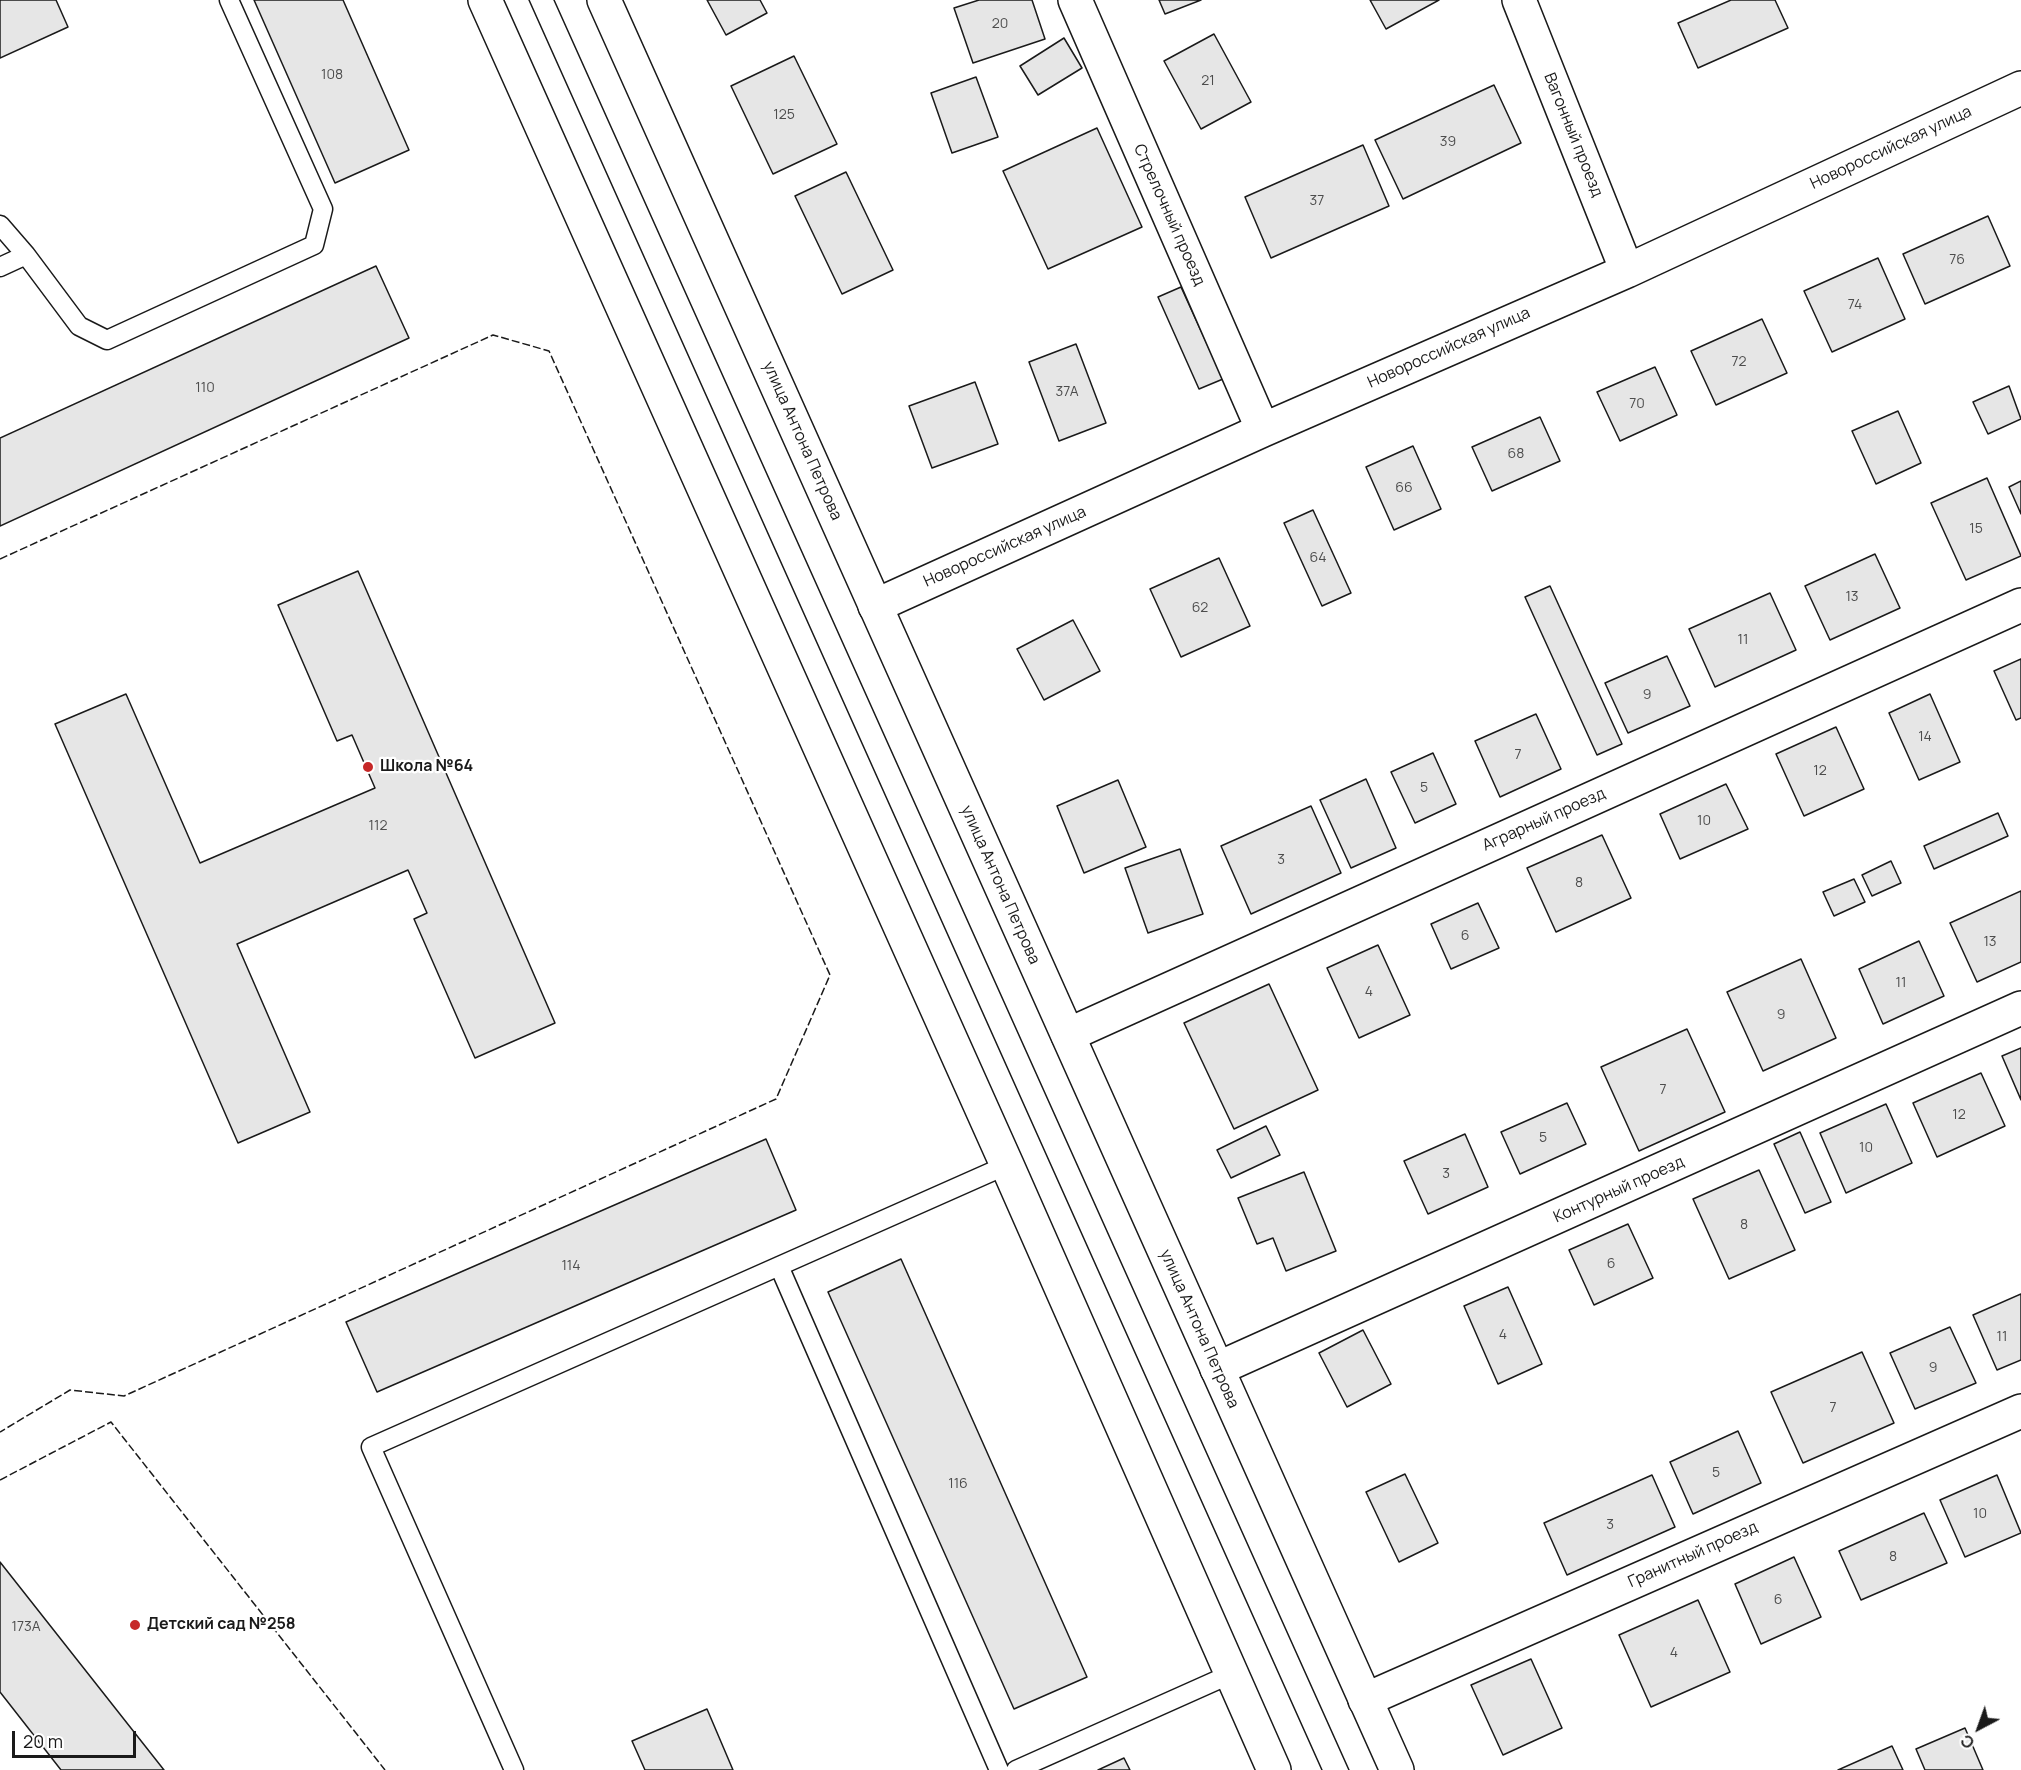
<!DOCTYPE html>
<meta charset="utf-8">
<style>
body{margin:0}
#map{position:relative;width:2021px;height:1770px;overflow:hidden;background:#fff;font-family:Manrope,sans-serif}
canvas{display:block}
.north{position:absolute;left:1949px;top:1698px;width:60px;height:60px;-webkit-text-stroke:4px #fff;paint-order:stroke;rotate:221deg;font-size:16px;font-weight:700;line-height:24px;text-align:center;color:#1a1a1a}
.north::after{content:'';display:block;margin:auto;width:21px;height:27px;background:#1a1a1a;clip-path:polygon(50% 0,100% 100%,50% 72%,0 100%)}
.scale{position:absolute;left:12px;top:1731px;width:124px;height:27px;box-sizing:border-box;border:3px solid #1a1a1a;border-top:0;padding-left:8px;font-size:18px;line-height:21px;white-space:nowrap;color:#1a1a1a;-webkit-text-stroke:4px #fff;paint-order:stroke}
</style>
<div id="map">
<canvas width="2021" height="1770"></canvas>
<div class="north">С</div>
<div class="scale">20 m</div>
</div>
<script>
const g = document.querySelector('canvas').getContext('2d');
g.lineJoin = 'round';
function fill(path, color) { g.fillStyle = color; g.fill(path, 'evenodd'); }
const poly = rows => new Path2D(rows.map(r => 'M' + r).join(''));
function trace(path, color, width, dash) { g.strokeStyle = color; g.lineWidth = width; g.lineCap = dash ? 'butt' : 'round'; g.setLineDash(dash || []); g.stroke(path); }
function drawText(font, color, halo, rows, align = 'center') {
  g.font = font + ' Manrope,sans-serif'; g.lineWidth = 4.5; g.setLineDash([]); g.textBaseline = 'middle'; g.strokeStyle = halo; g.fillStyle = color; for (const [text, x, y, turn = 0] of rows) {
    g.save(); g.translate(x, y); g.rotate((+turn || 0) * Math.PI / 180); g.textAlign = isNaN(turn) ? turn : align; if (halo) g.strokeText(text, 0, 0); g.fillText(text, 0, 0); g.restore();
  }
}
const building = poly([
 [0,0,56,0,68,27,0,58,0,0],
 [254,0,343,0,409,150,335,183,254,0],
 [707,0,760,0,767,13,726,35,707,0],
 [979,0,1032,0,1045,39,973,63,954,8,979,0],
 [1159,0,1201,0,1165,14,1159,0],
 [1370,0,1439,0,1386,29,1370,0],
 [1731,0,1775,0,1788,28,1698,68,1678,23,1731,0],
 [1214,34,1251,102,1201,129,1164,61,1214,34],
 [1064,38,1082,68,1038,95,1020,66,1064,38],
 [794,56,837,144,773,174,731,86,794,56],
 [976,77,998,137,952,153,931,93,976,77],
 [1494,85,1521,143,1403,199,1375,140,1494,85],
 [1097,128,1142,227,1048,269,1003,171,1097,128],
 [1363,145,1389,206,1271,258,1245,197,1363,145],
 [846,172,893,270,842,294,795,196,846,172],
 [1988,216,2010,266,1925,304,1903,254,1988,216],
 [1878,258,1905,319,1832,352,1804,291,1878,258],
 [376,266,409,338,0,526,0,438,376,266],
 [1181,287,1223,379,1199,389,1158,297,1181,287],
 [1762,319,1787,373,1716,405,1691,351,1762,319],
 [1076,344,1106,423,1059,441,1029,362,1076,344],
 [1655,367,1677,415,1620,441,1597,392,1655,367],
 [975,382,998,444,932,468,909,406,975,382],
 [2009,386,2021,419,1988,434,1973,402,2009,386],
 [1898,411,1921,463,1876,484,1852,431,1898,411],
 [1540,417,1560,461,1492,491,1472,447,1540,417],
 [1413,446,1441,509,1394,530,1366,467,1413,446],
 [1987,478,2021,556,1966,580,1931,503,1987,478],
 [2021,481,2021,514,2009,487,2021,481],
 [1313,510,1351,593,1322,606,1284,523,1313,510],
 [1875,554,1900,608,1830,640,1805,586,1875,554],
 [1219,558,1250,626,1181,657,1150,589,1219,558],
 [358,571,555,1023,475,1058,414,919,427,913,408,870,237,944,310,1112,238,1143,55,724,126,694,200,863,375,788,352,735,337,741,278,605,358,571],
 [1550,586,1622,744,1597,755,1525,597,1550,586],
 [1770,593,1796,650,1715,687,1689,629,1770,593],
 [1073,620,1100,671,1044,700,1017,649,1073,620],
 [1667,656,1690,706,1628,733,1605,683,1667,656],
 [2021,659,2021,718,2016,720,1994,671,2021,659],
 [1930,694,1960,762,1919,780,1889,713,1930,694],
 [1536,714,1561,769,1500,797,1475,741,1536,714],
 [1836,727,1864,789,1804,816,1776,754,1836,727],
 [1433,753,1456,804,1415,823,1391,772,1433,753],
 [1366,779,1396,848,1351,868,1320,800,1366,779],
 [1118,780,1146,847,1084,873,1057,806,1118,780],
 [1726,784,1748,829,1680,859,1660,814,1726,784],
 [1311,806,1341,873,1251,914,1221,846,1311,806],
 [1998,813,2008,836,1934,869,1924,846,1998,813],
 [1602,835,1631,898,1556,932,1527,868,1602,835],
 [1180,849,1203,914,1148,933,1125,868,1180,849],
 [1891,861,1901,883,1872,896,1862,875,1891,861],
 [1854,879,1865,902,1834,916,1823,892,1854,879],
 [2021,891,2021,962,1977,982,1950,923,2021,891],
 [1478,903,1499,948,1451,969,1431,924,1478,903],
 [1919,941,1944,996,1883,1024,1859,969,1919,941],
 [1378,945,1410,1015,1359,1038,1327,968,1378,945],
 [1801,959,1836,1038,1763,1071,1727,992,1801,959],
 [1269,984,1318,1090,1234,1129,1184,1023,1269,984],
 [1687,1029,1725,1112,1639,1151,1601,1067,1687,1029],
 [2021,1048,2021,1100,2002,1056,2021,1048],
 [1981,1073,2005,1126,1937,1157,1913,1103,1981,1073],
 [1567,1103,1586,1144,1520,1174,1501,1132,1567,1103],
 [1886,1104,1912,1163,1846,1193,1820,1133,1886,1104],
 [1266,1126,1280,1155,1231,1178,1217,1150,1266,1126],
 [1800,1132,1831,1202,1805,1213,1774,1144,1800,1132],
 [1465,1134,1488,1187,1428,1214,1404,1161,1465,1134],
 [766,1139,796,1210,377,1392,346,1322,766,1139],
 [1759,1170,1795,1250,1729,1279,1693,1199,1759,1170],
 [1304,1172,1336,1251,1286,1271,1273,1238,1257,1244,1238,1198,1304,1172],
 [1628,1224,1653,1278,1594,1305,1569,1250,1628,1224],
 [901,1259,1087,1677,1014,1709,828,1292,901,1259],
 [1508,1287,1542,1364,1498,1384,1464,1306,1508,1287],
 [2021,1294,2021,1360,1997,1370,1973,1315,2021,1294],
 [1950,1327,1976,1383,1915,1409,1890,1353,1950,1327],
 [1363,1330,1391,1384,1347,1407,1319,1353,1363,1330],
 [1862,1352,1894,1423,1803,1463,1771,1392,1862,1352],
 [1738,1431,1761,1483,1693,1514,1670,1462,1738,1431],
 [1405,1474,1438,1543,1399,1562,1366,1492,1405,1474],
 [1652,1475,1675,1527,1567,1575,1544,1523,1652,1475],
 [1997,1475,2021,1533,1965,1557,1940,1500,1997,1475],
 [1924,1513,1947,1563,1861,1600,1839,1551,1924,1513],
 [1794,1557,1821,1617,1761,1644,1735,1584,1794,1557],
 [0,1562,164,1770,61,1770,0,1692,0,1562],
 [1698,1600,1730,1672,1651,1707,1619,1635,1698,1600],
 [1531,1659,1562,1728,1503,1755,1471,1685,1531,1659],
 [707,1709,733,1770,645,1770,632,1741,707,1709],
 [1965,1728,1983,1770,1925,1770,1916,1749,1965,1728],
 [1892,1746,1903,1770,1838,1770,1892,1746],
 [1124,1758,1130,1770,1098,1770,1124,1758]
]);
fill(building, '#e6e6e6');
trace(building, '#1a1a1a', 1.5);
const lane = poly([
 [0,225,26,255],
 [0,267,26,255,79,326,107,340,314,245,323,209,229,0],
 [779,1266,999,1770],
 [514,1770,371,1447,1007,1165],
 [1016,1770,1231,1674]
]);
const street = poly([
 [1075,0,1263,430],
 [1519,0,1627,271],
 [875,606,1263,430,1627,271,2021,88],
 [1068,1035,2021,605],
 [1217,1369,2021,1008],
 [1365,1700,2021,1411]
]);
const secondary = poly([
 [485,0,1007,1165,1274,1770],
 [604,0,1397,1770]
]);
trace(lane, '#1a1a1a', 21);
trace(street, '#1a1a1a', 36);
trace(secondary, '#1a1a1a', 36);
trace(lane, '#fff', 18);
trace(street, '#fff', 33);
trace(secondary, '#fff', 33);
trace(poly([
 [529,0,1322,1770],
 [554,0,1349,1770]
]), '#1a1a1a', 1.5);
trace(poly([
 [0,559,493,335,549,351,830,975,776,1099,124,1396,70,1390,0,1432],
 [0,1480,111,1422,385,1770]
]), '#1a1a1a', 1.5, [8, 3]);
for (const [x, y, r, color] of [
 [368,767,6,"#c62828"],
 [135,1625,6,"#c62828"]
]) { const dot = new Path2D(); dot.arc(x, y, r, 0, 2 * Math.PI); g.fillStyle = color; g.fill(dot); trace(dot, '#fff', 2); }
drawText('14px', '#4d4d4d', null, [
 ["20",1000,24],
 ["108",332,75],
 ["21",1208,81],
 ["125",784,115],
 ["39",1448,142],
 ["37",1317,201],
 ["76",1957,260],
 ["74",1855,305],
 ["72",1739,362],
 ["110",205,388],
 ["37А",1067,392],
 ["70",1637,404],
 ["68",1516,454],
 ["66",1404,488],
 ["15",1976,529],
 ["64",1318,558],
 ["13",1852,597],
 ["62",1200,608],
 ["11",1743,640],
 ["9",1647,695],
 ["14",1925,737],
 ["7",1518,755],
 ["12",1820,771],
 ["5",1424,788],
 ["10",1704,821],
 ["112",378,826],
 ["3",1281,860],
 ["8",1579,883],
 ["6",1465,936],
 ["13",1990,942],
 ["11",1901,983],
 ["4",1369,992],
 ["9",1781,1015],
 ["7",1663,1090],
 ["12",1959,1115],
 ["5",1543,1138],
 ["10",1866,1148],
 ["3",1446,1174],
 ["8",1744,1225],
 ["6",1611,1264],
 ["114",571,1266],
 ["4",1503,1335],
 ["11",2002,1337],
 ["9",1933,1368],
 ["7",1833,1408],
 ["5",1716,1473],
 ["116",958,1484],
 ["10",1980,1514],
 ["3",1610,1525],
 ["8",1893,1557],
 ["6",1778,1600],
 ["173А",26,1627],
 ["4",1674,1653]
]);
drawText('16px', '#1a1a1a', '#fff', [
 ["Вагонный проезд",1573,135,68],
 ["Новороссийская улица",1891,148,-25],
 ["Стрелочный проезд",1169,215,66],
 ["Новороссийская улица",1449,348,-24],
 ["улица Антона Петрова",802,441,66],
 ["Новороссийская улица",1005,547,-24],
 ["Аграрный проезд",1544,820,-24],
 ["улица Антона Петрова",1000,885,66],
 ["Контурный проезд",1619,1190,-24],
 ["улица Антона Петрова",1199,1329,66],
 ["Гранитный проезд",1693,1555,-24]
]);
drawText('bold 16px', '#1a1a1a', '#fff', [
 ["Школа №64",380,767],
 ["Детский сад №258",147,1625]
], 'left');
</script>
